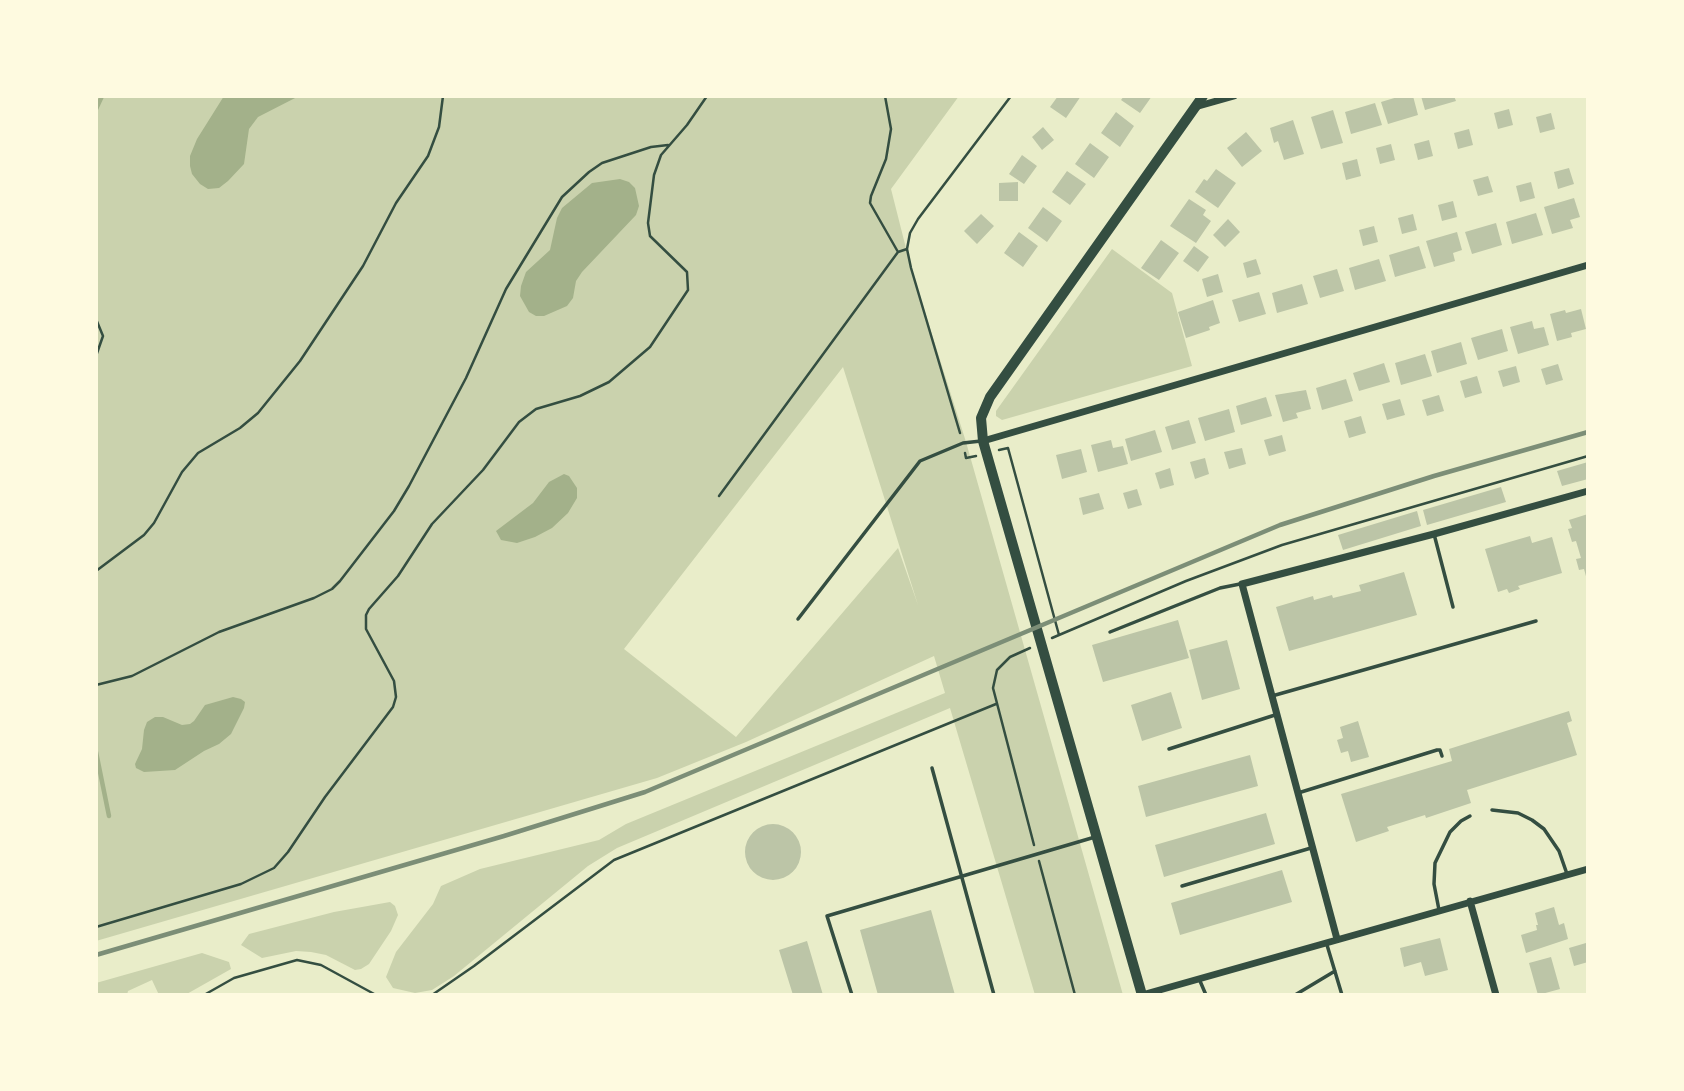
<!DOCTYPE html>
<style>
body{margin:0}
#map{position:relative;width:1684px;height:1091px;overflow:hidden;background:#e9edc9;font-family:"Libre Baskerville",serif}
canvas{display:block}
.frame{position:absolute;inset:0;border:98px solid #fefae0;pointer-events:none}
</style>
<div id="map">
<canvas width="1684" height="1091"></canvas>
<div class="frame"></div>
</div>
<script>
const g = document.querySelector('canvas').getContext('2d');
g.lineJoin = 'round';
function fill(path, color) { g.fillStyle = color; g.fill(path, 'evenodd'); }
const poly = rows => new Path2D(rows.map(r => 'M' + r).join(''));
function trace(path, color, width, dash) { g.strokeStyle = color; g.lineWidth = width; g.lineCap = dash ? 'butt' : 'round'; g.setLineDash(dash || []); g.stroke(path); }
fill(poly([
 [96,96,959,96,891,189,911,268,966,442,1123,995,1035,995,950,708,617,848,588,866,454,976,432,990,415,993,393,988,386,977,396,952,433,904,441,886,480,869,599,840,626,824,945,693,934,656,746,742,657,778,96,941],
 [843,367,918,605,898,548,736,737,624,649],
 [1112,249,1172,293,1192,366,1002,420,996,416,996,411],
 [390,902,395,906,398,915,391,931,369,964,361,969,355,970,326,955,311,952,296,951,262,958,241,945,249,934,334,912],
 [202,953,229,962,231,969,185,995,159,995,152,980,128,991,127,995,96,995,96,983]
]), '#cad2ad');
fill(poly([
 [224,96,299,96,258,117,249,129,244,164,228,181,219,188,208,189,200,184,192,174,190,166,190,156,197,139],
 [620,179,629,182,635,188,639,206,636,215,582,272,576,281,573,298,567,306,544,316,536,316,529,312,520,296,521,286,526,272,550,250,557,218,562,208,592,183],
 [564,474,569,476,577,488,577,498,568,513,552,528,535,537,517,543,501,540,496,531,533,503,549,482],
 [233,697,241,699,245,702,244,708,231,734,219,744,204,751,175,770,144,772,136,768,135,764,142,749,144,730,147,722,155,717,163,717,182,725,190,724,194,721,205,705]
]), '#a3b18a');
trace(poly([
 [96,109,102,96],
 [96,752,109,816]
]), '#a3b18a', 4.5);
fill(poly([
 [1058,96,1081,96,1066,118,1050,107],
 [1124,96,1152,96,1140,113,1121,100],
 [1401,96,1413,96,1418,115,1388,124,1381,102],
 [1421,96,1454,96,1456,101,1425,110],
 [1375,103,1382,125,1351,134,1345,112],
 [1509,109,1513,125,1498,129,1494,113],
 [1333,110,1343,143,1321,149,1311,117],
 [1116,112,1134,126,1120,147,1101,133],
 [1551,113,1555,129,1540,133,1536,117],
 [1293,120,1304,154,1284,160,1278,141,1274,143,1270,128],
 [1043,127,1054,140,1042,150,1032,137],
 [1469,129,1473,145,1458,149,1454,133],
 [1246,132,1262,151,1242,167,1227,148],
 [1429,140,1433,156,1418,160,1414,144],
 [1090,143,1109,157,1094,178,1075,164],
 [1391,144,1395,160,1380,164,1376,148],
 [1022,155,1037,166,1024,184,1009,174],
 [1357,159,1361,176,1346,180,1342,163],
 [1569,168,1574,184,1558,189,1554,172],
 [1216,169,1236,183,1218,208,1195,192,1204,179,1207,181],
 [1067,171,1086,184,1070,205,1052,192],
 [1488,176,1493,192,1478,196,1473,180],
 [1018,182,1018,201,999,201,999,183],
 [1531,182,1535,198,1520,202,1516,186],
 [1574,198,1580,217,1570,220,1573,228,1552,234,1544,207],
 [1189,199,1206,210,1203,215,1211,221,1196,243,1170,226],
 [1453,201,1457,217,1442,221,1438,205],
 [1043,207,1062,221,1047,242,1028,228],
 [1536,213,1543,235,1512,244,1506,222],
 [981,214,994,226,977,244,964,231],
 [1413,214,1417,230,1402,234,1398,218],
 [1228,219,1240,232,1225,247,1213,235],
 [1496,223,1502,245,1472,254,1465,232],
 [1374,226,1378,242,1363,246,1359,230],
 [1019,232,1038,246,1023,267,1004,253],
 [1457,232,1462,250,1453,253,1455,261,1434,267,1426,241],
 [1161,240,1179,253,1159,280,1141,268],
 [1194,246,1209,257,1198,272,1183,261],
 [1419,246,1426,268,1395,277,1389,255],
 [1256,259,1261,274,1247,278,1243,263],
 [1379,259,1386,281,1355,290,1349,268],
 [1337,269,1344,291,1320,298,1313,276],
 [1218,274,1223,292,1207,297,1202,279],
 [1302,284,1308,304,1277,313,1272,293],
 [1259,292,1266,314,1239,322,1232,300],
 [1213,300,1220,323,1209,327,1210,330,1186,338,1178,312],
 [1581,309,1586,329,1571,333,1572,337,1557,341,1550,314,1565,310,1566,313],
 [1532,321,1534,329,1544,327,1549,345,1518,354,1510,327],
 [1502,329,1508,351,1478,360,1471,338],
 [1461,342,1467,364,1437,373,1431,351],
 [1425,354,1432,376,1401,385,1395,363],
 [1384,363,1390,382,1359,391,1353,373],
 [1558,364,1563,380,1546,385,1541,369],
 [1516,366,1520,382,1503,387,1498,371],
 [1477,376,1482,393,1465,398,1460,381],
 [1346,379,1353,401,1322,410,1316,388],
 [1306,390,1311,409,1296,413,1298,418,1283,422,1275,395],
 [1439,395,1444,411,1427,416,1422,400],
 [1266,397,1272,416,1241,425,1236,406],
 [1400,399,1405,415,1387,420,1382,404],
 [1229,409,1235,432,1205,441,1198,418],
 [1361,416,1366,433,1349,438,1344,421],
 [1189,420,1196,443,1172,450,1165,427],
 [1155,430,1162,452,1131,461,1125,439],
 [1282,435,1286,451,1269,456,1264,440],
 [1111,440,1113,448,1123,446,1128,464,1098,472,1091,445],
 [1242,448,1246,464,1229,469,1224,452],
 [1081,449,1087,472,1062,479,1056,455],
 [1205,458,1209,474,1195,479,1190,462],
 [1588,462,1588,479,1562,486,1557,471],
 [1170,468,1174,485,1160,489,1155,473],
 [1501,487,1506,502,1427,525,1423,510],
 [1137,489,1142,505,1128,509,1123,493],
 [1099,493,1104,509,1083,515,1079,498],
 [1417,511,1421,526,1343,550,1338,535],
 [1588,514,1588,580,1587,580,1584,569,1579,570,1576,559,1581,558,1576,541,1572,542,1568,529,1572,528,1569,520],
 [1530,536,1532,543,1552,537,1562,573,1518,586,1520,589,1509,593,1507,589,1498,592,1485,549],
 [1404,572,1417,615,1289,651,1276,607,1313,596,1314,600,1332,595,1333,598,1361,591,1359,585],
 [1178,620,1189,658,1103,682,1092,645],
 [1227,640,1240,689,1202,700,1189,650],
 [1171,692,1182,728,1142,741,1131,705],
 [1569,711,1572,721,1567,723,1577,755,1467,790,1471,803,1426,818,1425,815,1387,827,1389,831,1356,842,1341,794,1452,761,1449,749],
 [1358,721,1369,757,1351,762,1348,751,1341,753,1337,740,1343,738,1340,727],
 [1250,755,1258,786,1146,817,1138,786],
 [1266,813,1275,844,1164,877,1155,845],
 '745 852a28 28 0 1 1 56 0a28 28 0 1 1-56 0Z',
 [1282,870,1292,902,1180,935,1171,903],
 [1554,907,1559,925,1564,923,1568,939,1526,953,1521,935,1537,930,1536,925,1538,925,1535,913],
 [931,910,955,995,878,995,860,930],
 [1440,938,1448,970,1425,976,1421,962,1404,967,1400,948],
 [807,941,823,995,793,995,779,950],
 [1586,943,1588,962,1574,966,1569,948],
 [1551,957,1560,989,1538,995,1529,963]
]), '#bcc5a7');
trace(poly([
 [885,96,891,129,886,159,871,196,870,203,898,252],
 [96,319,103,336,96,356],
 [960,433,911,268,907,249,910,233,918,219,1011,96],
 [999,450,1008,448,1059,635,1052,638],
 [965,453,966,458,976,456],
 [719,496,898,252,907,249],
 [96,571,144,535,154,523,182,472,198,453,240,428,258,413,300,361,363,266,396,203,428,156,439,127,443,96],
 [1059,635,1186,581,1282,545,1588,456],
 [1030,648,1010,657,997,670,993,688,1034,845],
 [96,685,132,676,219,632,314,598,332,589,340,581,394,511,409,486,466,378,506,289,562,197,589,172,602,163,651,147,668,145],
 [1039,861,1075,995],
 [96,927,241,884,274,868,288,852,325,797,393,707,396,697,394,681,366,629,366,615,369,609,398,576,432,524,483,470,519,422,536,409,580,396,609,382,650,347,688,290,687,272,650,236,648,223,654,175,661,155,687,125,707,96],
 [204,995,234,978,297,960,321,965,376,995],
 [432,995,474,966,614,860,996,704]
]), '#344e41', 2.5);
trace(poly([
 [1434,534,1453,607],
 [798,619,920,461,963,443,981,441],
 [1110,632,1220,588,1240,584],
 [1272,696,1536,621],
 [1169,749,1275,715],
 [932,768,994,995],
 [1298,793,1437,750,1440,750,1442,756],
 [1492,810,1518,813,1532,820,1544,829,1559,851,1567,874],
 [1182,886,1311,848],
 [1439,910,1434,884,1435,863,1450,832,1461,821,1470,816],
 [1327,945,1342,995],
 [1200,981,1206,995],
 [852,995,827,916,1095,837],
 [1295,995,1335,971]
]), '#344e41', 3.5);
trace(poly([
 [1195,107,1234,96],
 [983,441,1588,265],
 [1470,901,1496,995],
 [1337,939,1242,584,1434,534,1588,491],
 [1142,995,1588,869]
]), '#344e41', 7);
trace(poly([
 [1142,995,983,441,981,418,990,397,1203,96]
]), '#344e41', 10);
trace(poly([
 [96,955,504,836,645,792,1280,525,1434,476,1588,432]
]), '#7c8e77', 4.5);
</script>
